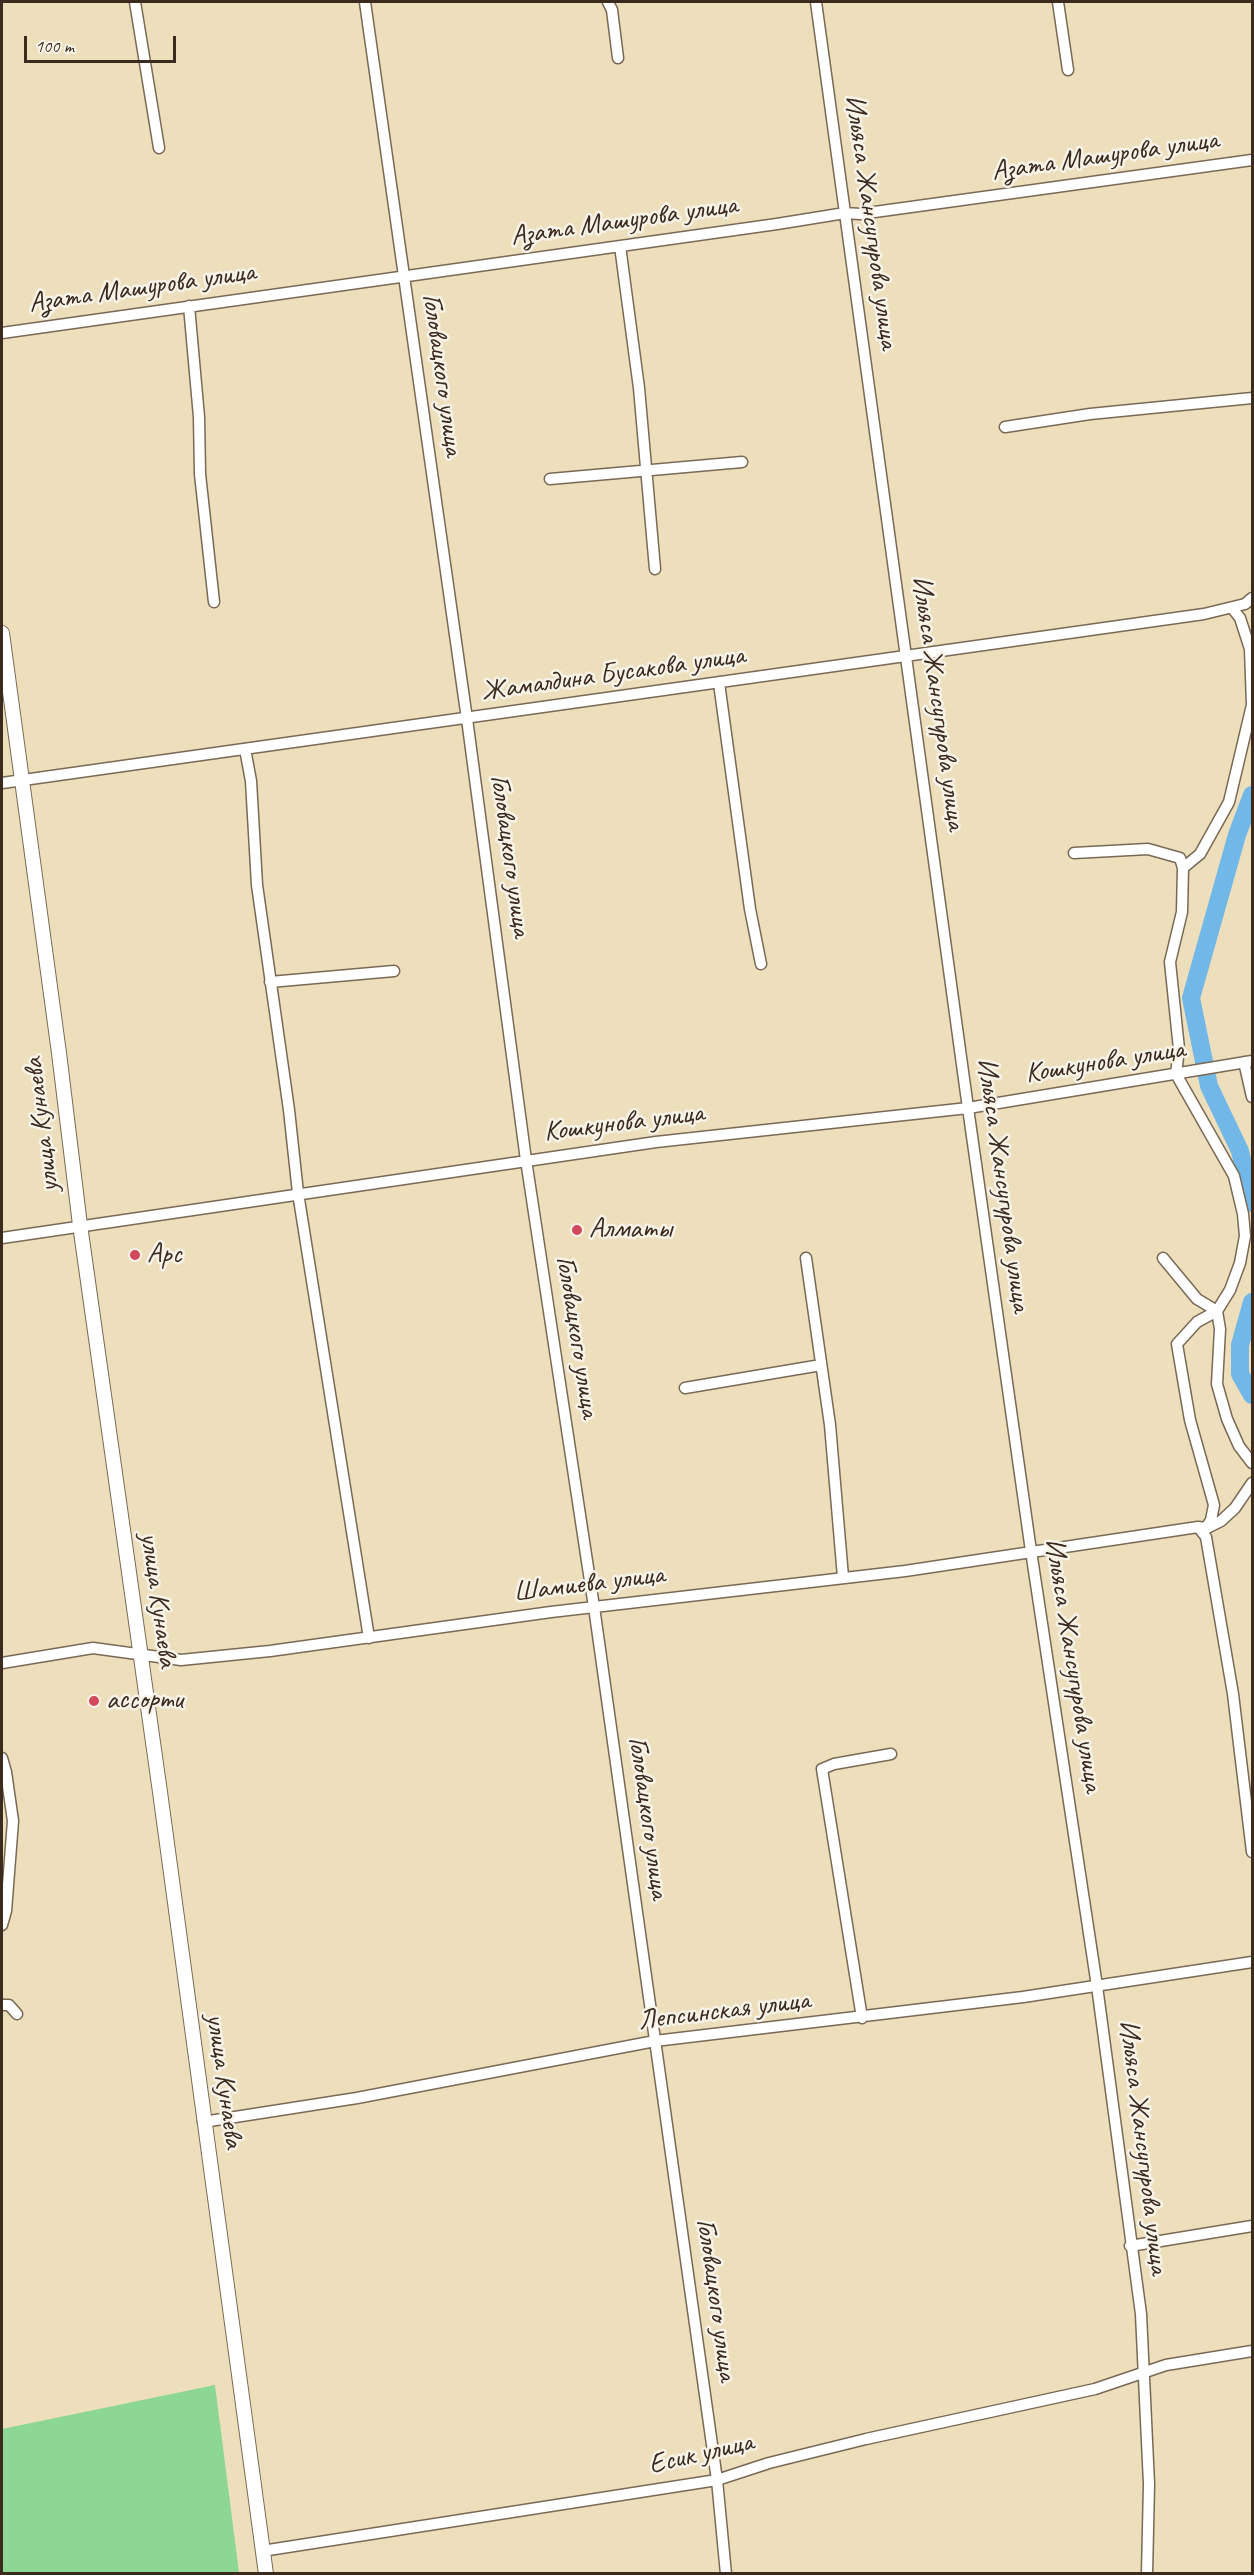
<!DOCTYPE html>
<meta charset="utf-8">
<style>
body{margin:0}
#map{position:relative;width:1254px;height:2575px;overflow:hidden;background:#eddebc;font-family:Caveat,sans-serif}
canvas{display:block}
.frame{position:absolute;inset:0;border:3px solid #3b2a1e;pointer-events:none}
.scale{position:absolute;left:24px;top:36px;width:152px;height:27px;box-sizing:border-box;border:3px solid #3b2a1e;border-top:0;padding-left:8px;font-size:18px;line-height:21px;white-space:nowrap;color:#3b2a1e;-webkit-text-stroke:4px #f7f3e8;paint-order:stroke}
</style>
<div id="map">
<canvas width="1254" height="2575"></canvas>
<div class="frame"></div>
<div class="scale">100 m</div>
</div>
<script>
const g = document.querySelector('canvas').getContext('2d');
g.lineJoin = 'round';
function fill(path, color) { g.fillStyle = color; g.fill(path, 'evenodd'); }
const poly = rows => new Path2D(rows.map(r => 'M' + r).join(''));
function trace(path, color, width, dash) { g.strokeStyle = color; g.lineWidth = width; g.lineCap = dash ? 'butt' : 'round'; g.setLineDash(dash || []); g.stroke(path); }
function drawText(font, color, halo, rows, align = 'center') {
  g.font = font + ' Caveat,sans-serif'; g.lineWidth = 5; g.setLineDash([]); g.textBaseline = 'middle'; g.strokeStyle = halo; g.fillStyle = color; for (const [text, x, y, turn = 0] of rows) {
    g.save(); g.translate(x, y); g.rotate((+turn || 0) * Math.PI / 180); g.textAlign = isNaN(turn) ? turn : align; if (halo) g.strokeText(text, 0, 0); g.fillText(text, 0, 0); g.restore();
  }
}
fill(poly([
 [215,2385,239,2573,2,2573,2,2429]
]), '#8cd793');
trace(poly([
 [1252,795,1237,835,1191,998,1209,1086,1240,1151,1252,1203],
 [1252,1302,1240,1345,1240,1374,1252,1395]
]), '#71b8e8', 18);
const minor = poly([
 [135,2,159,148],
 [365,2,467,719,526,1160,594,1607,717,2480,726,2574],
 [608,2,612,10,618,58],
 [816,2,968,1108,1031,1551,1097,1986,1141,2314,1149,2484,1147,2574],
 [1058,2,1068,70],
 [620,246,639,388,655,569],
 [189,306,199,417,200,474,214,602],
 [2,333,777,224,845,213,860,214,1252,160],
 [1005,427,1090,414,1252,398],
 [550,479,742,462],
 [719,683,750,909,761,964],
 [245,749,251,781,257,885,289,1110,298,1193,369,1638],
 [2,783,1204,614,1245,604,1252,598],
 [1074,853,1148,849,1180,858,1183,868,1182,912,1170,962,1179,1049,1176,1074,1234,1176,1243,1214,1245,1236,1240,1263,1230,1290,1217,1311,1197,1322,1177,1344,1190,1420,1214,1505,1211,1520,1206,1528,1198,1527],
 [1183,868,1200,854,1229,802,1252,705,1250,649,1240,618,1232,608],
 [270,982,394,971],
 [1244,1062,1252,1097],
 [2,1238,656,1142,968,1108,1252,1061],
 [806,1258,830,1425,843,1577],
 [1163,1258,1197,1299,1217,1311,1220,1329,1217,1384,1227,1419,1239,1446,1252,1463],
 [685,1388,821,1365],
 [1207,1528,1221,1521,1235,1508,1252,1483],
 [2,1663,93,1648,181,1660,270,1651,551,1612,905,1571,1198,1527,1206,1537,1233,1694,1252,1852],
 [2,1758,6,1772,13,1821,6,1911,2,1925],
 [2,2005,9,2005,17,2014],
 [862,2018,822,1769,834,1764,891,1754],
 [203,2122,357,2098,655,2041,1023,1997,1252,1962],
 [1130,2246,1252,2226],
 [262,2551,717,2480,769,2463,866,2439,1095,2389,1166,2365,1252,2351]
]);
const major = poly([
 [2,633,59,1053,80,1225,160,1792,266,2574]
]);
trace(minor, '#796955', 13);
trace(major, '#796955', 16);
trace(minor, '#fff', 10);
trace(major, '#fff', 14);
for (const [x, y, r, color] of [
 [577,1230,6,"#d1495b"],
 [135,1255,6,"#d1495b"],
 [94,1701,6,"#d1495b"]
]) { const dot = new Path2D(); dot.arc(x, y, r, 0, 2 * Math.PI); g.fillStyle = color; g.fill(dot); trace(dot, '#f7f3e8', 2); }
drawText('28px', '#3b2a1e', '#f7f3e8', [
 ["Азата Машурова улица",1105,156,-8],
 ["Азата Машурова улица",624,221,-8],
 ["Ильяса Жансугурова улица",871,222,82],
 ["Азата Машурова улица",142,288,-8],
 ["Головацкого улица",442,375,82],
 ["Жамалдина Бусакова улица",613,674,-8],
 ["Ильяса Жансугурова улица",938,703,82],
 ["Головацкого улица",510,856,82],
 ["Кошкунова улица",1105,1062,-9],
 ["Кошкунова улица",624,1123,-7],
 ["улица Кунаева",42,1125,-97],
 ["Ильяса Жансугурова улица",1003,1185,82],
 ["Головацкого улица",577,1337,81],
 ["Шамиева улица",589,1584,-7],
 ["улица Кунаева",158,1600,82],
 ["Ильяса Жансугурова улица",1073,1665,81],
 ["Головацкого улица",648,1818,82],
 ["Лепсинская улица",724,2011,-7],
 ["улица Кунаева",224,2081,82],
 ["Ильяса Жансугурова улица",1143,2147,83],
 ["Головацкого улица",716,2300,82],
 ["Есик улица",701,2454,-13]
]);
drawText('28px', '#3b2a1e', '#f7f3e8', [
 ["Алматы",589,1230],
 ["Арс",147,1255],
 ["ассорти",106,1701]
], 'left');
</script>
